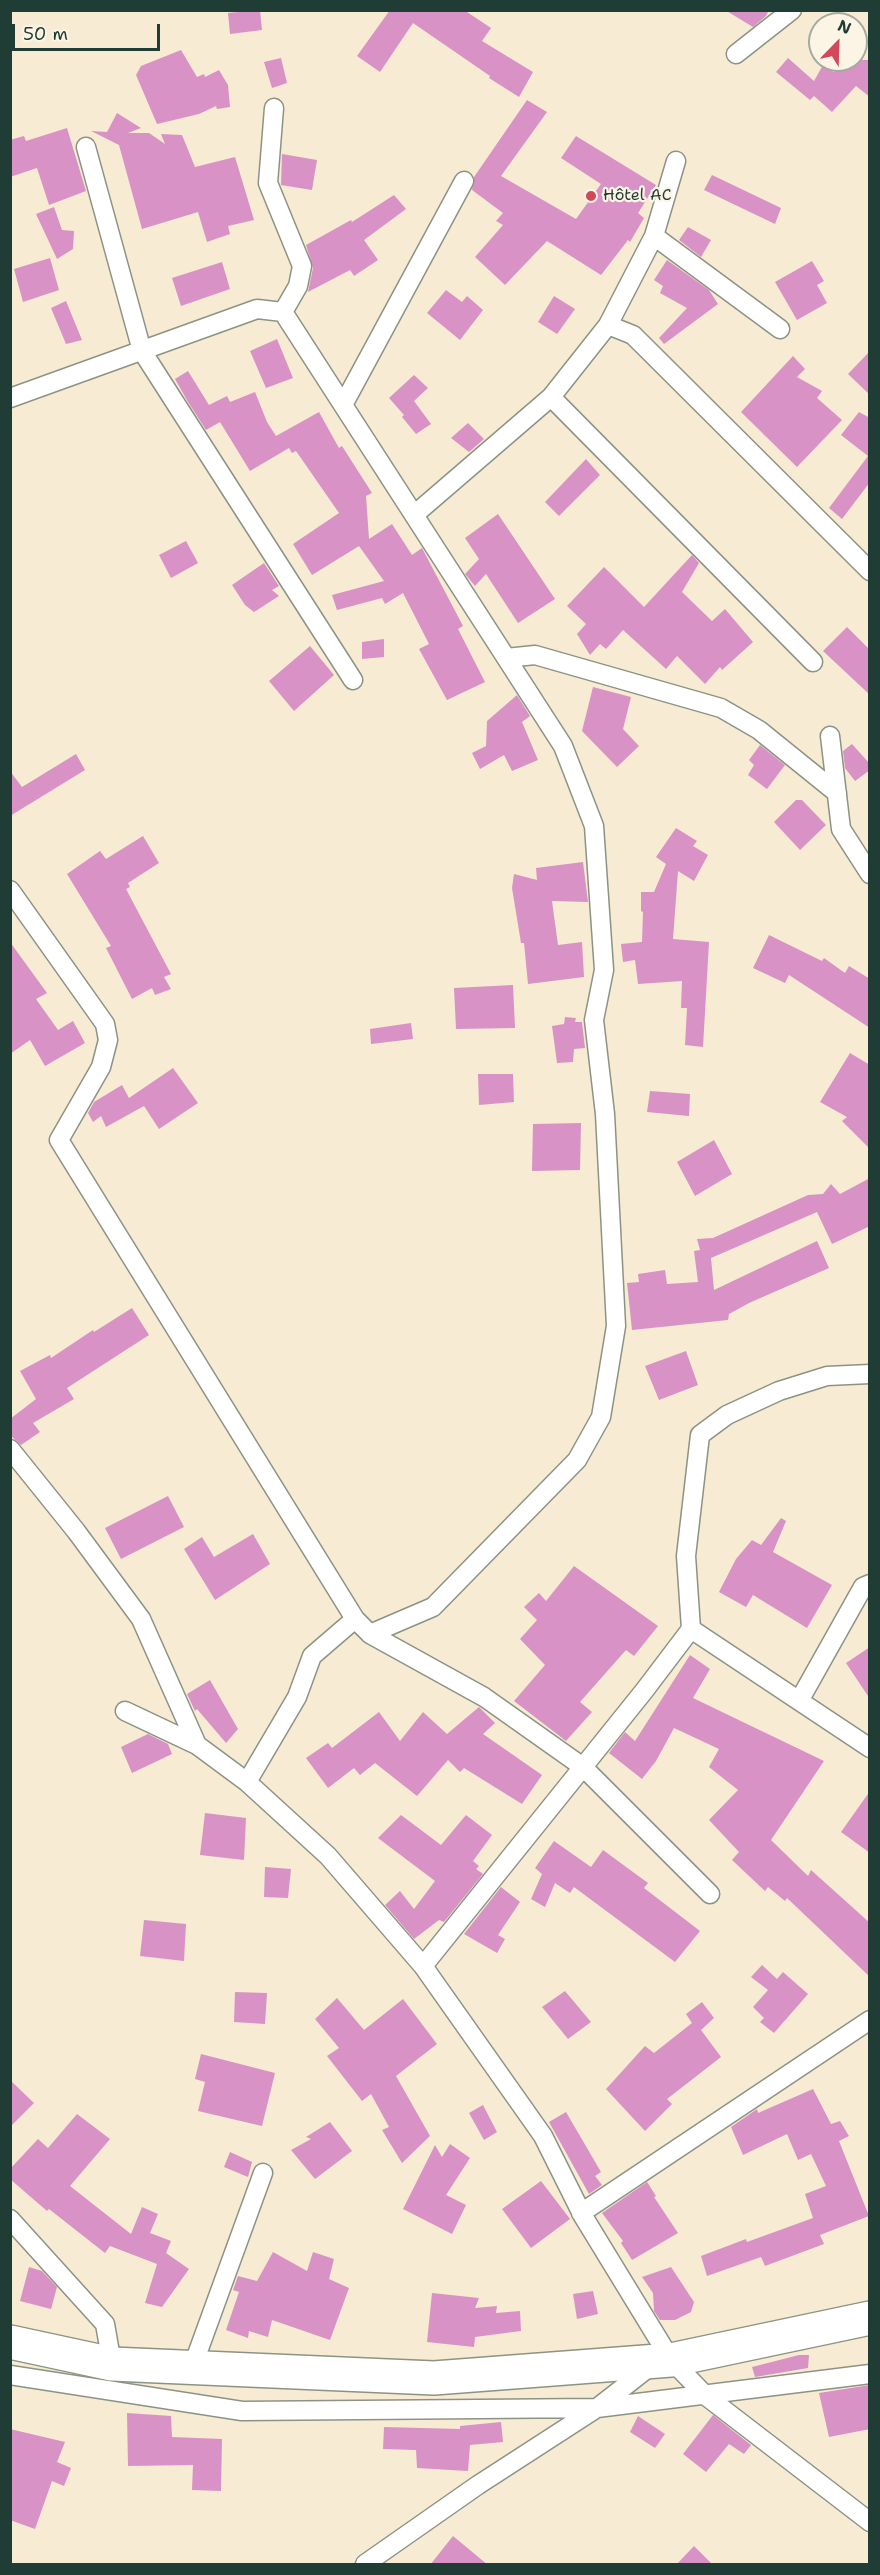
<!DOCTYPE html>
<meta charset="utf-8">
<style>
body{margin:0}
#map{position:relative;width:880px;height:2575px;overflow:hidden;background:#f7ebd3;font-family:"Shantell Sans",sans-serif}
canvas{display:block}
.frame{position:absolute;inset:0;border:12px solid #1f3d34;pointer-events:none}
.north{position:absolute;left:808px;top:12px;width:60px;height:60px;box-sizing:border-box;background:#fcf5e5;border:2px solid #a4ab9e;border-radius:50%;rotate:23deg;font-size:16px;font-weight:700;line-height:24px;text-align:center;color:#1f3d34}
.north::after{content:'';display:block;margin:auto;width:21px;height:27px;background:#d1495b;clip-path:polygon(50% 0,100% 100%,50% 72%,0 100%)}
.scale{position:absolute;left:12px;top:24px;width:148px;height:27px;box-sizing:border-box;border:3px solid #1f3d34;border-top:0;padding-left:8px;font-size:18px;line-height:21px;white-space:nowrap;color:#1f3d34;-webkit-text-stroke:4px #fcf5e5;paint-order:stroke}
</style>
<div id="map">
<canvas width="880" height="2575"></canvas>
<div class="frame"></div>
<div class="north">N</div>
<div class="scale">50 m</div>
</div>
<script>
const g = document.querySelector('canvas').getContext('2d');
g.lineJoin = 'round';
function fill(path, color) { g.fillStyle = color; g.fill(path, 'evenodd'); }
const poly = rows => new Path2D(rows.map(r => 'M' + r).join(''));
function trace(path, color, width, dash) { g.strokeStyle = color; g.lineWidth = width; g.lineCap = dash ? 'butt' : 'round'; g.setLineDash(dash || []); g.stroke(path); }
function drawText(font, color, halo, rows, align = 'center') {
  g.font = font + ' "Shantell Sans",sans-serif'; g.lineWidth = 4.5; g.setLineDash([]); g.textBaseline = 'middle'; g.strokeStyle = halo; g.fillStyle = color; for (const [text, x, y, turn = 0] of rows) {
    g.save(); g.translate(x, y); g.rotate((+turn || 0) * Math.PI / 180); g.textAlign = isNaN(turn) ? turn : align; if (halo) g.strokeText(text, 0, 0); g.fillText(text, 0, 0); g.restore();
  }
}
fill(poly([
 [260,10,262,30,230,34,228,13],
 [390,10,464,10,491,28,482,41,533,72,519,97,489,78,490,76,413,23,380,72,357,56],
 [725,10,769,10,766,16,753,27],
 [181,50,197,77,204,74,205,77,219,70,228,85,230,107,217,109,216,106,199,114,157,124,136,75,141,66],
 [281,58,287,83,272,88,264,62],
 [788,58,814,81,823,65,834,72,843,60,870,60,870,97,856,86,832,112,814,96,810,100,776,72],
 [527,100,547,112,501,176,576,219,601,184,561,158,576,136,656,185,638,213,644,218,630,242,628,240,601,275,547,241,505,285,475,257,503,225,496,221,503,213,472,190,474,177],
 [117,113,141,128,128,133,149,133,165,144,161,134,182,135,195,167,235,157,254,220,228,226,230,234,207,242,198,212,142,229,119,145,91,131,107,132],
 [67,128,86,191,49,205,37,168,10,177,10,140,24,136,26,141],
 [282,154,317,160,312,190,281,185],
 [712,175,781,208,775,224,704,190],
 [394,195,406,209,364,240,378,260,354,276,350,270,308,292,313,268,306,245,351,220,352,222],
 [54,207,62,230,74,231,73,249,57,259,36,214],
 [688,227,711,240,701,257,679,240],
 [50,258,59,290,23,302,14,269],
 [667,260,709,290,718,304,664,344,659,338,687,308,660,293,663,286,654,280],
 [812,261,824,281,817,285,827,303,797,320,775,282],
 [222,262,230,289,181,306,172,278],
 [446,290,462,302,467,296,483,310,460,340,427,313],
 [554,296,575,309,557,334,538,322],
 [66,301,82,340,66,344,51,308],
 [277,339,293,378,266,388,250,351],
 [870,351,870,395,848,374],
 [793,356,805,369,797,377,822,391,817,398,842,420,797,467,741,412],
 [188,371,209,405,227,396,230,402,255,392,267,422,276,436,319,412,339,448,342,446,372,493,366,496,369,539,392,524,412,555,422,548,463,626,458,629,485,682,447,700,419,649,429,644,403,593,385,604,382,598,337,610,332,595,384,581,359,546,312,575,293,544,339,513,296,451,292,453,289,448,250,471,220,422,206,430,188,402,175,379],
 [414,375,428,388,414,401,431,424,416,434,402,417,404,415,389,398],
 [859,412,870,418,870,482,842,519,829,508,868,456,841,435],
 [468,423,484,439,469,452,451,438],
 [586,459,600,475,559,516,545,502],
 [498,514,555,599,518,623,486,574,475,586,465,574,479,559,465,538],
 [186,541,198,563,171,578,159,555],
 [692,555,699,563,682,592,712,621,725,609,753,642,722,670,720,667,705,684,677,656,666,669,623,630,606,649,600,644,590,655,577,634,586,624,567,606,604,567,644,607],
 [264,563,279,586,272,590,279,596,254,612,245,605,232,585],
 [847,627,870,650,870,695,823,651],
 [384,639,384,657,362,659,362,642],
 [310,646,334,675,294,711,269,681],
 [593,687,631,697,623,729,639,746,617,767,582,731],
 [517,695,530,716,522,722,538,760,512,771,504,755,480,769,472,753,486,746,487,721],
 [852,744,870,764,870,770,855,781,845,768,843,751],
 [760,745,785,765,767,789,748,775,754,765,749,760],
 [76,754,85,770,10,816,10,771,22,787],
 [796,800,802,800,826,825,800,850,774,822],
 [676,828,697,841,693,846,708,855,694,881,678,871,673,939,709,942,703,1047,685,1045,687,1008,681,1008,682,981,638,984,635,960,623,962,621,944,642,942,643,912,641,911,641,892,654,892,666,864,656,857],
 [143,836,159,863,128,883,130,887,126,889,171,974,164,977,171,989,155,995,152,988,132,999,106,948,111,946,67,874,100,851,106,859],
 [583,862,588,902,552,901,558,945,582,942,584,977,528,984,524,943,521,943,512,888,514,874,537,880,536,868],
 [769,935,822,961,824,958,845,973,849,966,870,979,870,1028,789,975,785,983,753,968],
 [10,942,47,993,36,999,58,1030,73,1021,85,1043,45,1066,30,1040,10,1054],
 [513,985,515,1028,456,1029,454,988],
 [565,1017,576,1018,575,1022,582,1022,585,1048,574,1049,573,1062,557,1063,552,1026,564,1024],
 [411,1023,413,1039,371,1044,370,1029],
 [850,1053,870,1065,870,1149,842,1121,847,1117,820,1102],
 [173,1068,198,1103,159,1129,144,1106,106,1127,101,1116,93,1122,88,1113,94,1102,122,1085,129,1098],
 [478,1074,513,1074,514,1102,479,1105],
 [650,1091,690,1094,689,1116,647,1112],
 [581,1123,580,1170,532,1171,533,1124],
 [714,1140,732,1174,695,1196,677,1162],
 [870,1178,870,1226,832,1244,817,1212,711,1258,714,1290,817,1241,829,1268,749,1303,729,1314,728,1320,632,1330,627,1283,639,1282,638,1274,665,1270,667,1284,698,1282,694,1251,700,1250,697,1239,713,1238,808,1195,823,1194,831,1184,840,1194],
 [132,1308,149,1335,67,1388,74,1399,33,1423,40,1432,21,1445,10,1435,10,1419,36,1399,20,1371,50,1355,51,1358,93,1330,94,1332],
 [686,1351,698,1385,659,1400,645,1366],
 [168,1496,184,1527,121,1559,105,1528],
 [781,1518,786,1521,773,1552,832,1585,807,1628,753,1595,746,1607,719,1592,736,1559,752,1540,761,1545],
 [253,1534,270,1564,215,1600,184,1549,202,1537,214,1557],
 [574,1566,658,1626,634,1656,626,1650,580,1702,592,1712,566,1741,514,1701,545,1665,520,1639,537,1620,524,1607,539,1593,546,1601],
 [870,1647,870,1699,846,1663],
 [690,1655,710,1669,693,1698,824,1761,771,1840,808,1876,811,1870,870,1923,870,1977,787,1898,785,1901,768,1887,765,1891,732,1860,739,1852,709,1820,738,1790,709,1767,719,1749,674,1728,656,1761,642,1779,609,1753,625,1732,635,1741],
 [210,1680,238,1729,226,1743,197,1709,195,1711,187,1694],
 [479,1707,495,1723,483,1734,542,1775,522,1804,464,1768,460,1772,448,1760,417,1796,375,1763,360,1775,354,1768,328,1788,306,1758,328,1743,332,1748,379,1712,400,1741,423,1712,447,1734],
 [148,1734,168,1744,172,1754,132,1773,121,1747],
 [870,1791,870,1853,841,1832],
 [205,1813,246,1818,244,1860,200,1855],
 [401,1815,441,1845,466,1815,492,1835,473,1861,479,1866,476,1869,483,1874,444,1922,439,1920,414,1939,385,1905,400,1891,414,1909,435,1881,378,1838],
 [554,1841,591,1867,603,1850,648,1883,644,1888,700,1931,675,1962,574,1887,570,1893,555,1883,545,1907,531,1899,542,1874,535,1868],
 [265,1867,291,1869,288,1898,264,1897],
 [501,1887,520,1902,498,1935,505,1939,497,1953,464,1934],
 [144,1920,186,1924,184,1961,140,1956],
 [762,1965,777,1979,783,1972,808,1994,774,2033,760,2022,764,2018,753,2007,768,1990,751,1977],
 [565,1991,591,2022,568,2039,542,2007],
 [235,1992,267,1993,265,2024,234,2022],
 [337,1998,364,2030,403,1999,437,2044,396,2076,430,2136,402,2163,382,2130,389,2127,371,2094,362,2101,327,2056,339,2048,315,2019],
 [702,2002,714,2018,701,2030,721,2057,667,2099,672,2104,645,2131,606,2089,645,2046,654,2053,692,2023,686,2014],
 [201,2054,275,2073,262,2126,198,2111,205,2082,195,2079],
 [10,2080,34,2103,10,2127],
 [813,2089,831,2124,840,2121,849,2136,839,2141,869,2216,820,2235,824,2244,765,2266,761,2257,707,2276,701,2256,746,2239,747,2242,813,2218,805,2194,826,2186,811,2154,798,2160,787,2134,743,2155,731,2127,757,2109,758,2113],
 [483,2105,497,2132,484,2140,469,2113],
 [566,2112,601,2172,595,2176,602,2185,589,2194,549,2122],
 [77,2114,110,2139,70,2186,131,2234,142,2207,158,2214,150,2233,171,2241,166,2253,189,2269,162,2307,145,2303,157,2264,110,2246,105,2253,49,2209,47,2211,10,2179,10,2169,38,2139,48,2148],
 [330,2122,352,2151,315,2179,291,2150,311,2139,306,2137],
 [450,2144,470,2158,446,2195,466,2205,452,2234,403,2209,435,2145,442,2157],
 [230,2152,252,2162,248,2177,224,2167],
 [541,2181,570,2219,531,2248,502,2209],
 [647,2182,656,2196,654,2197,678,2233,632,2260,621,2243,623,2241,602,2213],
 [273,2252,307,2271,313,2252,334,2259,329,2279,349,2288,330,2340,272,2320,268,2337,249,2331,248,2338,226,2330,239,2292,233,2290,238,2276,257,2281],
 [29,2267,42,2271,57,2287,51,2309,20,2301],
 [671,2267,694,2302,691,2312,675,2320,660,2320,654,2311,653,2293,642,2277],
 [593,2291,598,2314,577,2319,573,2294],
 [432,2293,479,2298,475,2308,497,2306,496,2313,520,2311,521,2331,475,2337,474,2347,427,2342],
 [799,2355,809,2355,808,2368,755,2377,752,2367],
 [870,2385,870,2429,829,2437,819,2393],
 [127,2413,171,2416,172,2437,222,2439,221,2491,192,2490,193,2465,128,2466],
 [713,2415,751,2445,744,2454,729,2444,706,2472,683,2454],
 [638,2416,665,2434,655,2448,630,2432],
 [501,2422,503,2442,470,2445,468,2471,417,2468,416,2450,383,2449,384,2427,460,2429,460,2426],
 [10,2429,65,2442,57,2462,71,2468,64,2486,52,2481,35,2529,10,2520],
 [453,2536,488,2565,430,2565],
 [694,2546,713,2565,676,2565]
]), '#d992c5');
const street = poly([
 [736,54,792,10],
 [274,108,268,183,302,266,298,286,283,312],
 [86,147,142,351,353,680],
 [654,236,780,329],
 [608,325,633,335,870,571],
 [551,397,813,662],
 [10,398,257,309,283,312,563,746,594,826,604,970,594,1020,605,1114,616,1326,601,1417,577,1460,433,1607,370,1634,355,1619,59,1140,101,1067,108,1040,105,1024,10,890],
 [343,405,464,181],
 [414,515,551,397,608,325,654,236,676,161],
 [506,658,535,655,721,708,759,730,837,793],
 [830,736,841,829,870,874],
 [10,1449,76,1531,141,1619,197,1745],
 [691,1629,870,1748],
 [370,1634,484,1697,583,1767,710,1894],
 [799,1701,863,1587,870,1584],
 [125,1711,197,1745,247,1782,328,1856,423,1966,543,2136,583,2216,671,2360,706,2396,870,2522],
 [247,1782,297,1697,312,1656,355,1619],
 [423,1966,644,1691,691,1629,686,1556,700,1435,727,1415,779,1391,827,1376,870,1374],
 [581,2213,870,2020],
 [10,2219,105,2324,112,2364],
 [192,2368,263,2173],
 [10,2375,242,2411,597,2408,870,2374],
 [365,2564,478,2485,597,2408,652,2365]
]);
const highway = poly([
 [10,2342,112,2364,434,2378,671,2360,870,2318]
]);
trace(street, '#8b9484', 21);
trace(highway, '#8b9484', 36);
trace(street, '#fff', 18);
trace(highway, '#fff', 33);
for (const [x, y, r, color] of [
 [591,196,6,"#d1495b"]
]) { const dot = new Path2D(); dot.arc(x, y, r, 0, 2 * Math.PI); g.fillStyle = color; g.fill(dot); trace(dot, '#fcf5e5', 2); }
drawText('16px', '#1f3d34', '#fcf5e5', [
 ["Hôtel AC",603,196]
], 'left');
</script>
